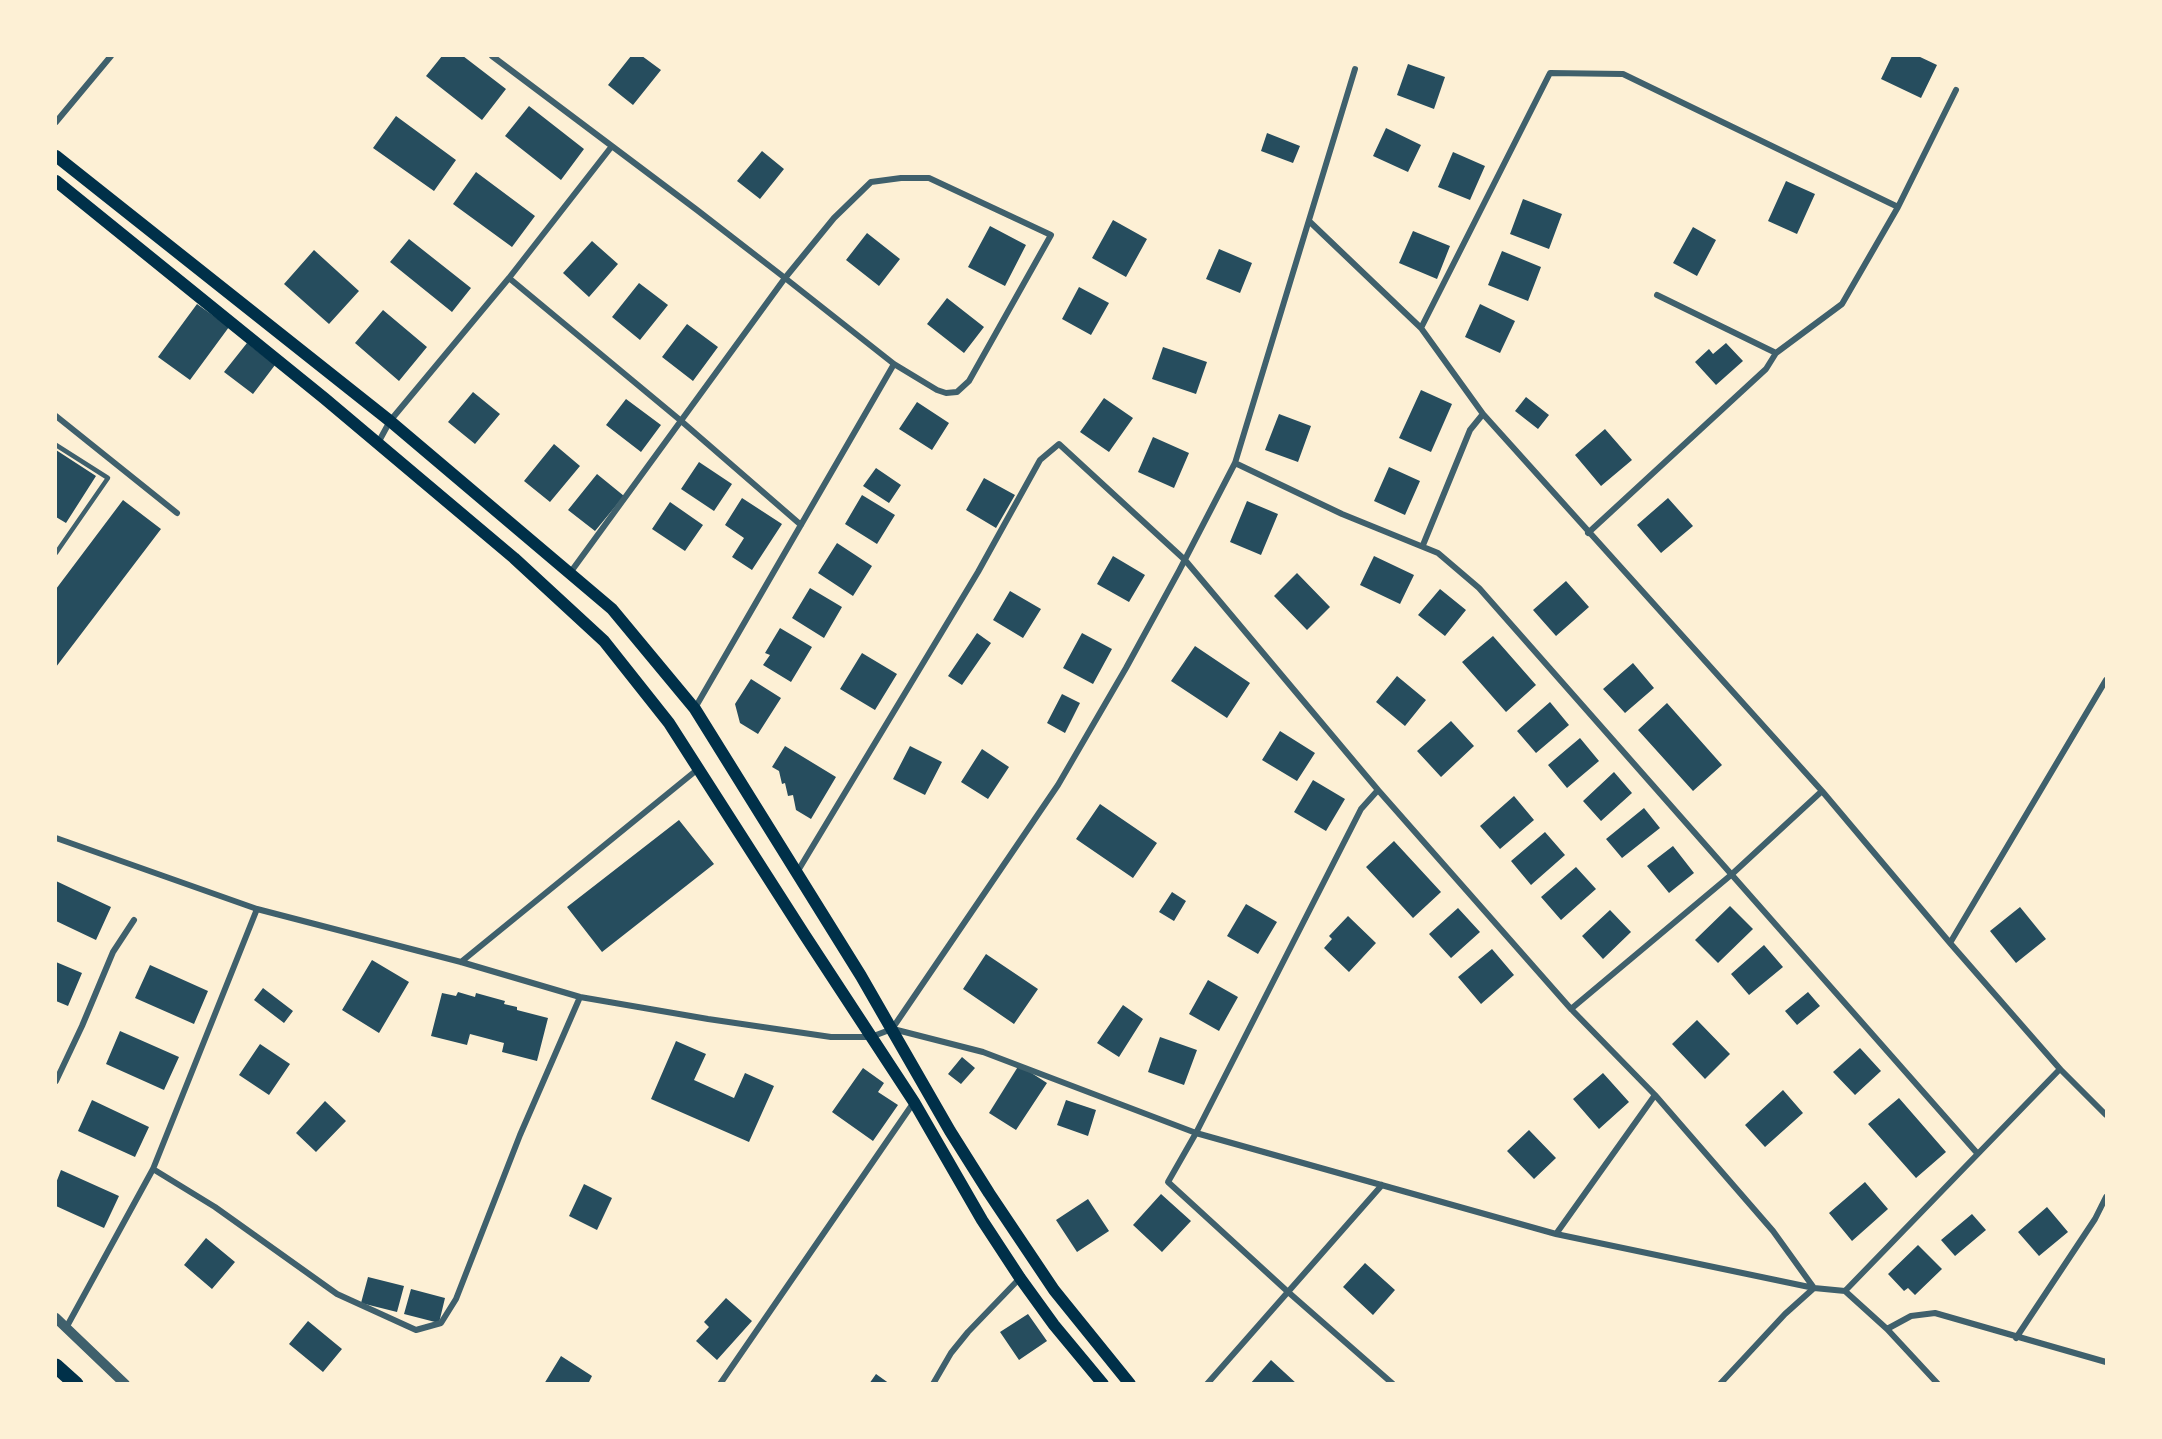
<!DOCTYPE html>
<style>
body{margin:0}
#map{position:relative;width:2162px;height:1439px;overflow:hidden;background:#fdf0d5;font-family:"Source Sans 3",sans-serif}
canvas{display:block}
.frame{position:absolute;inset:0;border:57px solid #fdf0d5;pointer-events:none}
</style>
<div id="map">
<canvas width="2162" height="1439"></canvas>
<div class="frame"></div>
</div>
<script>
const g = document.querySelector('canvas').getContext('2d');
g.lineJoin = 'round';
function fill(path, color) { g.fillStyle = color; g.fill(path, 'evenodd'); }
const poly = rows => new Path2D(rows.map(r => 'M' + r).join(''));
function trace(path, color, width, dash) { g.strokeStyle = color; g.lineWidth = width; g.lineCap = dash ? 'butt' : 'round'; g.setLineDash(dash || []); g.stroke(path); }
fill(poly([
 [442,56,463,56,506,89,482,120,426,76],
 [631,56,642,56,661,70,633,105,608,85],
 [1892,56,1918,56,1937,65,1921,98,1881,79],
 [1408,64,1445,77,1434,109,1397,95],
 [529,106,584,149,561,180,505,136],
 [396,116,456,160,434,191,373,148],
 [1386,128,1421,145,1408,172,1373,156],
 [1267,133,1300,146,1293,163,1261,151],
 [762,151,784,169,760,199,737,181],
 [1453,152,1485,166,1470,200,1438,187],
 [476,172,535,216,512,247,453,204],
 [1786,181,1815,194,1797,234,1768,221],
 [1523,199,1562,214,1549,249,1510,234],
 [1113,220,1147,239,1126,277,1092,258],
 [990,226,1026,245,1005,286,968,267],
 [1693,227,1716,240,1697,276,1673,263],
 [1413,231,1450,246,1437,279,1399,263],
 [867,233,900,259,879,286,846,260],
 [409,239,471,288,452,312,390,262],
 [592,241,618,264,589,297,563,273],
 [1219,249,1252,263,1240,293,1206,279],
 [314,250,359,291,329,324,284,284],
 [1502,251,1541,267,1528,301,1488,285],
 [639,283,668,305,640,340,612,317],
 [1079,287,1109,303,1091,335,1062,319],
 [947,298,984,327,964,353,927,324],
 [197,304,229,327,190,380,158,357],
 [1480,304,1515,321,1500,353,1465,337],
 [383,310,427,347,399,381,355,343],
 [687,324,718,347,693,381,662,357],
 [247,343,275,365,253,394,224,372],
 [1726,343,1743,361,1716,385,1695,362,1709,349,1713,354],
 [1163,347,1207,362,1196,394,1152,379],
 [1421,390,1452,404,1431,452,1399,438],
 [473,392,500,414,475,444,448,422],
 [1526,397,1549,415,1538,429,1515,411],
 [1104,398,1133,418,1109,452,1080,432],
 [626,399,661,425,641,452,606,425],
 [917,402,949,423,932,450,899,429],
 [1279,414,1311,426,1298,462,1265,450],
 [1605,429,1632,460,1601,486,1575,455],
 [1153,437,1189,453,1174,488,1138,472],
 [554,444,580,466,550,502,524,481],
 [56,450,96,476,66,523,56,517],
 [699,462,732,484,714,511,681,489],
 [1389,467,1420,481,1405,515,1374,501],
 [876,468,901,485,889,503,863,486],
 [597,474,624,496,595,531,568,510],
 [984,478,1015,495,996,528,966,510],
 [862,495,895,515,877,544,845,524],
 [742,498,782,524,752,570,732,557,744,538,725,525],
 [1668,498,1693,526,1661,553,1637,525],
 [123,500,161,529,56,667,56,589],
 [1247,501,1278,514,1261,555,1230,542],
 [670,502,703,525,685,551,652,529],
 [837,543,872,566,853,596,818,573],
 [1113,556,1145,575,1129,602,1097,584],
 [1374,556,1414,575,1400,604,1360,585],
 [1297,573,1330,607,1307,630,1274,596],
 [1566,581,1589,607,1556,636,1533,610],
 [810,588,842,607,824,638,792,618],
 [1440,589,1466,610,1445,636,1418,615],
 [1010,591,1041,609,1023,638,993,620],
 [780,628,812,647,791,682,763,665,770,655,765,653],
 [977,633,991,643,962,685,948,676],
 [1082,633,1112,649,1093,684,1063,668],
 [1493,636,1536,685,1506,712,1462,662],
 [1195,646,1250,683,1227,718,1171,681],
 [862,653,897,674,875,710,840,689],
 [1633,663,1654,688,1625,713,1603,689],
 [1397,676,1426,700,1405,726,1376,702],
 [751,679,781,698,758,734,740,723,735,704],
 [1062,694,1080,703,1065,733,1047,723],
 [1550,702,1569,725,1536,753,1517,731],
 [1667,703,1722,765,1693,791,1638,730],
 [1451,721,1474,746,1441,777,1417,751],
 [1280,731,1315,753,1297,781,1262,760],
 [1580,738,1599,761,1567,788,1548,765],
 [785,746,836,777,811,819,796,810,793,795,788,796,785,783,782,784,779,771,772,767],
 [910,746,942,762,925,795,893,779],
 [982,749,1009,767,988,799,961,782],
 [1614,772,1632,793,1601,821,1583,801],
 [1313,780,1345,799,1326,831,1294,812],
 [1514,796,1534,820,1500,849,1480,826],
 [1100,804,1157,843,1133,878,1076,839],
 [1644,808,1660,828,1622,858,1606,839],
 [679,820,714,864,602,952,567,907],
 [1545,832,1565,855,1531,885,1511,861],
 [1394,841,1441,892,1413,918,1366,867],
 [1673,846,1694,873,1669,893,1647,866],
 [1576,867,1596,889,1561,920,1541,897],
 [56,881,111,907,96,940,56,921],
 [1172,892,1186,901,1174,921,1159,912],
 [1246,904,1277,922,1258,954,1227,936],
 [1730,906,1753,929,1718,963,1695,940],
 [2020,907,2046,939,2016,963,1990,931],
 [1458,908,1480,932,1451,958,1429,934],
 [1610,910,1631,932,1603,959,1582,936],
 [1348,916,1376,943,1349,972,1324,948,1332,939,1329,936],
 [1764,945,1783,967,1749,995,1731,974],
 [1492,949,1514,975,1481,1004,1458,977],
 [986,954,1038,989,1014,1024,963,989],
 [372,960,409,982,379,1033,342,1010],
 [56,962,82,973,68,1006,56,1001],
 [150,965,208,991,194,1024,135,998],
 [1208,980,1238,997,1219,1031,1189,1014],
 [263,988,293,1011,284,1023,254,1000],
 [458,992,475,997,476,993,505,1001,504,1004,517,1007,517,1010,548,1018,537,1061,502,1052,504,1043,470,1034,467,1045,431,1036,442,993,456,996],
 [1808,992,1820,1006,1797,1025,1785,1011],
 [1123,1005,1143,1019,1119,1057,1097,1043],
 [1697,1020,1730,1054,1705,1079,1672,1044],
 [120,1031,179,1057,164,1090,106,1064],
 [1160,1037,1197,1050,1184,1085,1148,1072],
 [676,1041,706,1054,694,1080,734,1098,745,1073,774,1086,749,1142,651,1099],
 [260,1044,290,1064,269,1095,239,1075],
 [1860,1048,1881,1071,1855,1095,1833,1072],
 [962,1057,975,1068,961,1084,948,1074],
 [1019,1065,1047,1083,1016,1130,989,1113],
 [863,1068,884,1083,878,1092,898,1105,873,1141,832,1112],
 [1603,1073,1629,1102,1599,1129,1573,1099],
 [1783,1090,1803,1113,1765,1147,1745,1125],
 [1899,1098,1946,1152,1916,1178,1868,1124],
 [92,1100,149,1127,135,1157,78,1131],
 [1066,1100,1096,1110,1088,1136,1057,1125],
 [325,1101,346,1121,316,1152,296,1133],
 [1529,1130,1556,1158,1534,1179,1507,1151],
 [61,1170,119,1196,104,1228,56,1206,56,1183],
 [1865,1182,1888,1209,1852,1241,1829,1213],
 [584,1184,612,1198,597,1230,569,1216],
 [1161,1194,1191,1221,1162,1252,1133,1225],
 [1088,1199,1109,1231,1077,1252,1056,1220],
 [2047,1207,2068,1232,2039,1256,2018,1232],
 [1972,1214,1986,1230,1955,1256,1941,1240],
 [206,1238,235,1262,212,1289,184,1265],
 [1918,1245,1942,1269,1915,1295,1908,1288,1904,1291,1888,1274],
 [1365,1263,1395,1290,1373,1315,1343,1287],
 [368,1277,404,1286,397,1312,361,1303],
 [411,1289,445,1298,439,1323,404,1314],
 [726,1298,752,1321,717,1360,696,1341,709,1327,704,1322],
 [1028,1314,1047,1341,1019,1360,1000,1332],
 [308,1321,342,1349,323,1372,289,1344],
 [561,1356,592,1376,588,1384,544,1384],
 [1271,1360,1297,1384,1250,1384],
 [876,1374,890,1384,869,1384]
]), '#264d5e');
trace(poly([
 [56,445,108,478,56,553]
]), '#3f606c', 4.5);
trace(poly([
 [492,56,697,210,785,278,894,364,937,390,946,393,957,392,969,381,1051,235,929,178,901,178,871,182,834,218,785,278,570,573],
 [56,122,111,56],
 [1309,221,1421,328,1483,414,1822,791,1950,943,2060,1069,2106,1115],
 [509,278,680,420,801,525],
 [1657,295,1776,353],
 [1421,328,1550,73,1623,74,1898,207],
 [56,416,177,513],
 [378,443,390,421,509,278,612,146],
 [1235,463,1342,514,1438,553,1479,588,1977,1153],
 [1588,533,1766,369,1776,353,1842,304,1898,207,1956,90],
 [1423,545,1470,430,1483,414],
 [695,708,894,364],
 [56,838,257,909,461,962,580,997,708,1019,831,1037,871,1037,892,1029,1058,785,1126,668,1179,571,1235,463,1355,69],
 [796,874,978,572,1040,460,1059,444,1185,560,1378,790],
 [1950,943,2106,680],
 [461,962,698,769],
 [1571,1009,1731,875,1822,791],
 [893,1029,983,1052,1196,1133,1556,1234,1814,1288,1845,1291,1887,1329,1938,1384],
 [56,1081,82,1026,113,952,134,920],
 [153,1169,215,1207,337,1294,416,1330,441,1323,456,1299,520,1135,580,997],
 [1556,1234,1655,1095],
 [1845,1291,2060,1069],
 [66,1328,153,1169,257,909],
 [1887,1329,1911,1316,1935,1313,2106,1362],
 [2016,1338,2095,1219,2106,1197],
 [720,1384,914,1102],
 [933,1384,951,1353,968,1332,1020,1278],
 [1207,1384,1382,1185],
 [1393,1384,1287,1291,1168,1182,1196,1133,1361,809,1378,790,1571,1009,1655,1095,1773,1231,1814,1288,1785,1314,1720,1384]
]), '#3f606c', 6);
trace(poly([
 [56,1318,125,1384]
]), '#3f606c', 10);
trace(poly([
 [56,156,390,421,612,609,695,709,861,976,950,1131,989,1193,1054,1290,1130,1384],
 [56,181,324,398,514,558,604,641,669,723,804,934,914,1102,982,1220,1020,1278,1054,1325,1103,1384]
]), '#003049', 12);
trace(poly([
 [56,1366,76,1384]
]), '#003049', 15);
</script>
